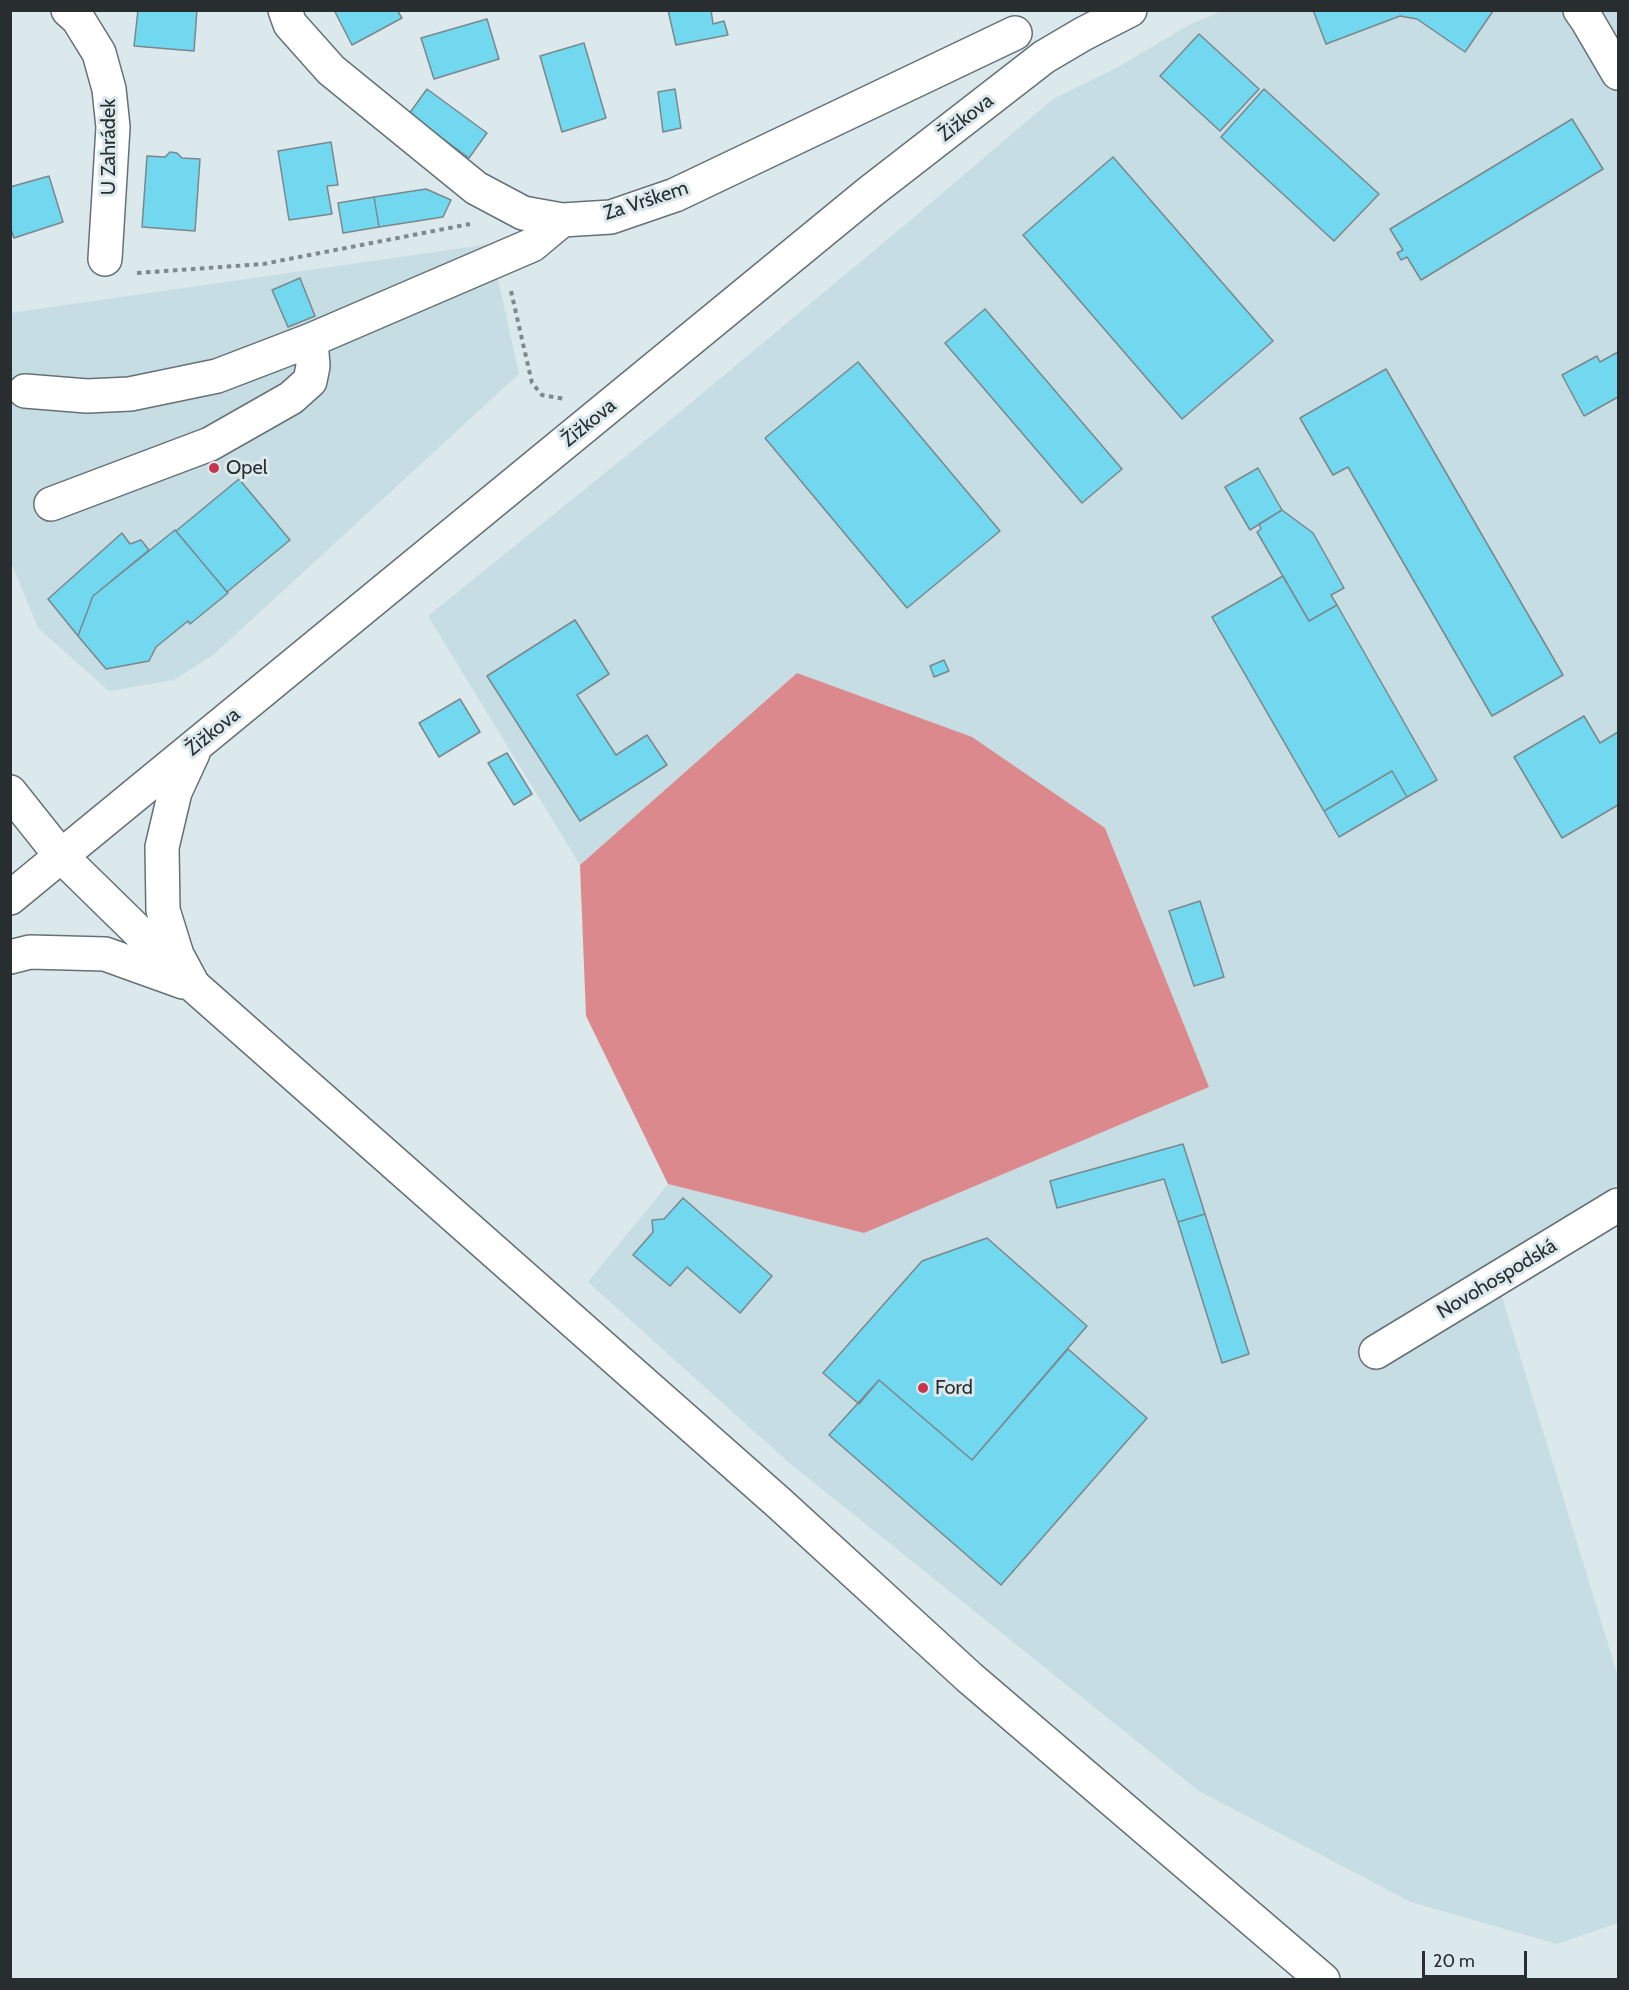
<!DOCTYPE html>
<meta charset="utf-8">
<style>
body{margin:0}
#map{position:relative;width:1629px;height:1990px;overflow:hidden;background:#dbe9ed;font-family:Cabin,sans-serif}
canvas{display:block}
.frame{position:absolute;inset:0;border:12px solid #282e2f;pointer-events:none}
.scale{position:absolute;left:1422px;top:1951px;width:105px;height:27px;box-sizing:border-box;border:3px solid #282e2f;border-top:0;padding-left:8px;font-size:18px;line-height:21px;white-space:nowrap;color:#282e2f;-webkit-text-stroke:4px #dbe9ed;paint-order:stroke}
</style>
<div id="map">
<canvas width="1629" height="1990"></canvas>
<div class="frame"></div>
<div class="scale">20 m</div>
</div>
<script>
const g = document.querySelector('canvas').getContext('2d');
g.lineJoin = 'round';
function fill(path, color) { g.fillStyle = color; g.fill(path, 'evenodd'); }
const poly = rows => new Path2D(rows.map(r => 'M' + r).join(''));
function trace(path, color, width, dash) { g.strokeStyle = color; g.lineWidth = width; g.lineCap = dash ? 'butt' : 'round'; g.setLineDash(dash || []); g.stroke(path); }
function drawText(font, color, halo, rows, align = 'center') {
  g.font = font + ' Cabin,sans-serif'; g.lineWidth = 6; g.setLineDash([]); g.textBaseline = 'middle'; g.strokeStyle = halo; g.fillStyle = color; for (const [text, x, y, turn = 0] of rows) {
    g.save(); g.translate(x, y); g.rotate((+turn || 0) * Math.PI / 180); g.textAlign = isNaN(turn) ? turn : align; if (halo) g.strokeText(text, 0, 0); g.fillText(text, 0, 0); g.restore();
  }
}
fill(poly([
 [1224,10,1618,11,1618,1184,1492,1264,1618,1677,1618,1923,1557,1944,1411,1902,1199,1791,787,1461,588,1282,668,1184,864,1233,1209,1087,1105,828,797,673,580,865,428,616,662,427,912,219,1053,99,1118,67,1189,25],
 [490,244,519,374,213,655,174,680,109,691,38,628,11,562,10,313]
]), '#c6dde3');
fill(poly([
 [797,673,972,737,1105,828,1209,1087,864,1233,668,1184,586,1016,580,865]
]), '#db898c');
const building = poly([
 [138,10,197,10,194,51,134,46,138,10],
 [334,10,397,10,402,18,352,45,334,10],
 [668,10,711,10,713,24,724,21,728,35,676,45,668,10],
 [1313,10,1492,10,1493,11,1465,52,1417,19,1400,16,1326,44,1313,10],
 [487,19,499,59,434,79,421,38,487,19],
 [1199,34,1259,89,1220,131,1160,76,1199,34],
 [584,43,606,118,562,132,540,56,584,43],
 [427,89,487,133,469,158,409,114,427,89],
 [675,89,681,128,663,132,658,92,675,89],
 [1264,89,1379,194,1334,241,1221,137,1264,89],
 [1572,119,1603,169,1421,280,1407,257,1401,260,1397,253,1403,250,1390,229,1572,119],
 [331,142,338,185,327,186,332,214,289,220,278,151,331,142],
 [170,152,177,153,182,158,200,159,195,231,142,227,147,156,165,157,170,152],
 [1113,157,1273,341,1182,419,1023,235,1113,157],
 [49,176,63,222,14,238,10,226,10,187,49,176],
 [426,189,451,200,443,217,379,227,374,197,426,189],
 [374,197,379,227,343,233,338,203,374,197],
 [300,278,315,316,288,327,272,290,300,278],
 [985,309,1122,469,1082,503,945,343,985,309],
 [1618,352,1618,397,1584,416,1562,375,1597,356,1600,362,1618,352],
 [858,362,1000,531,907,608,765,438,858,362],
 [1386,369,1563,675,1492,716,1348,467,1333,475,1300,418,1386,369],
 [1258,468,1282,510,1250,530,1225,487,1258,468],
 [239,479,290,540,227,592,176,531,239,479],
 [1282,510,1313,533,1344,588,1331,595,1337,605,1309,621,1257,532,1261,529,1259,524,1282,510],
 [175,530,228,593,190,624,188,621,156,647,149,661,106,669,78,636,93,596,175,530],
 [122,533,130,544,141,540,149,550,93,596,78,636,48,599,122,533],
 [1283,576,1309,621,1337,605,1437,780,1407,797,1392,771,1324,811,1212,617,1283,576],
 [575,620,609,674,577,695,616,755,647,735,667,765,580,821,487,676,575,620],
 [944,660,949,671,934,677,930,666,944,660],
 [460,699,480,732,439,757,419,723,460,699],
 [1584,716,1600,743,1618,732,1618,805,1562,838,1514,757,1584,716],
 [507,753,532,794,514,805,488,763,507,753],
 [1392,771,1407,797,1339,837,1324,811,1392,771],
 [1200,901,1224,977,1194,986,1169,911,1200,901],
 [1183,1144,1205,1214,1178,1222,1164,1179,1057,1208,1050,1181,1183,1144],
 [683,1198,772,1276,740,1313,687,1267,670,1286,633,1255,653,1232,652,1220,664,1219,683,1198],
 [1205,1214,1249,1354,1222,1363,1178,1222,1205,1214],
 [987,1238,1087,1326,972,1460,879,1380,859,1404,823,1373,922,1261,987,1238],
 [1068,1349,1147,1418,1001,1585,829,1435,879,1380,972,1460,1068,1349]
]);
fill(building, '#71d8f0');
trace(building, '#7a878b', 1.5);
const minor = poly([
 [68,10,78,19,99,53,109,89,113,127,105,259],
 [285,10,290,24,331,70,476,188,523,213,562,220,611,217,675,195,1015,33],
 [1580,10,1587,20,1618,73],
 [25,391,87,396,130,394,217,376,311,340,532,245,562,220],
 [51,504,210,444,291,398,310,381,313,366,311,340],
 [10,792,61,856,870,192,1044,57,1083,34,1130,10],
 [191,981,177,955,163,910,162,847,175,792,193,753],
 [1376,1352,1618,1205]
]);
const major = poly([
 [10,898,61,856,194,986,779,1503,970,1678,1323,1980],
 [10,957,30,952,105,954,183,982]
]);
trace(minor, '#657175', 36);
trace(major, '#657175', 36);
trace(poly([
 [137,273,263,264,470,224],
 [511,291,532,383,542,395,565,399]
]), '#7f898b', 4, [4.5, 4.5]);
trace(minor, '#fff', 33);
trace(major, '#fff', 33);
for (const [x, y, r, color] of [
 [214,468,6,"#c6364b"],
 [923,1388,6,"#c6364b"]
]) { const dot = new Path2D(); dot.arc(x, y, r, 0, 2 * Math.PI); g.fillStyle = color; g.fill(dot); trace(dot, '#dbe9ed', 2); }
drawText('20px', '#282e2f', '#dbe9ed', [
 ["Žižkova",966,118,-38],
 ["U Zahrádek",109,147,-90],
 ["Za Vrškem",646,201,-18],
 ["Žižkova",589,423,-39],
 ["Žižkova",213,732,-39],
 ["Novohospodská",1497,1279,-31]
]);
drawText('20px', '#282e2f', '#dbe9ed', [
 ["Opel",226,468],
 ["Ford",935,1388]
], 'left');
</script>
